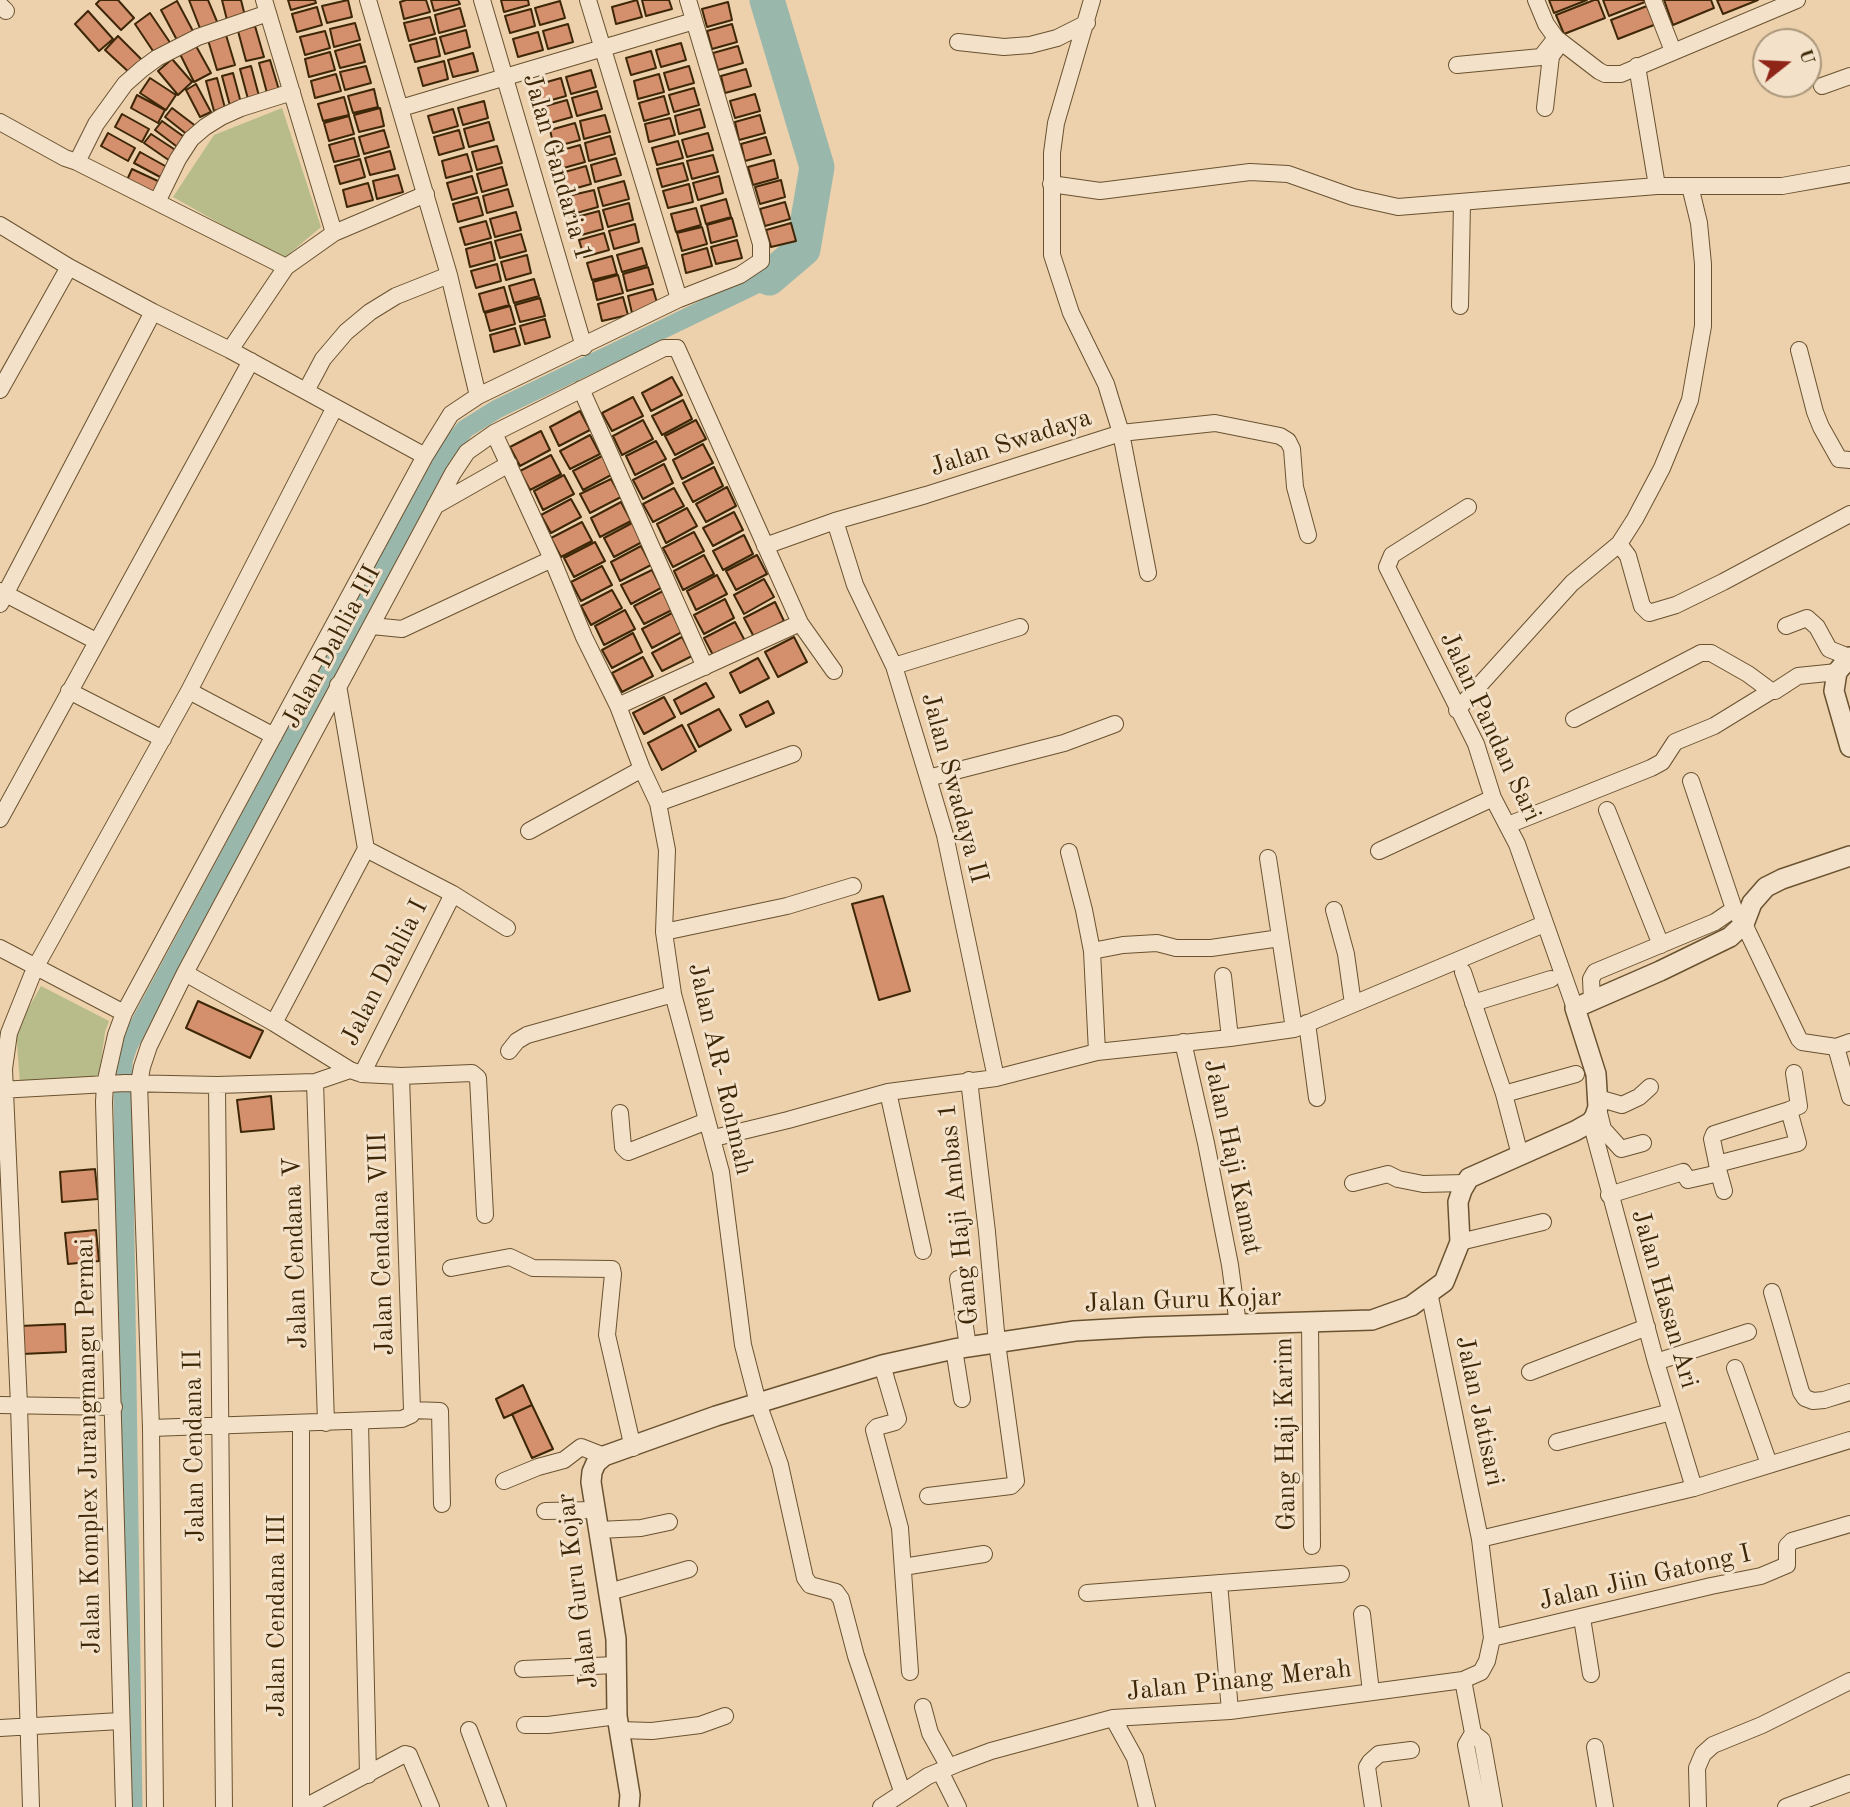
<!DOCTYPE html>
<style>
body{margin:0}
#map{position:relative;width:1850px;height:1807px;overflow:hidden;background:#ecd1ac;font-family:"Old Standard TT",serif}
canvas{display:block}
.north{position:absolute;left:1752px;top:28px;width:70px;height:70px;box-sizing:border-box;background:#f3e1c9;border:2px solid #ab977b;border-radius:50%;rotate:72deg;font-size:19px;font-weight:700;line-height:28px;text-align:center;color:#3e2706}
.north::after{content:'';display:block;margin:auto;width:24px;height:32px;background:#8f2418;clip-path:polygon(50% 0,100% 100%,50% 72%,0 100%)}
</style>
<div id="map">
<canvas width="1850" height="1807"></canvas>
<div class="north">U</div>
</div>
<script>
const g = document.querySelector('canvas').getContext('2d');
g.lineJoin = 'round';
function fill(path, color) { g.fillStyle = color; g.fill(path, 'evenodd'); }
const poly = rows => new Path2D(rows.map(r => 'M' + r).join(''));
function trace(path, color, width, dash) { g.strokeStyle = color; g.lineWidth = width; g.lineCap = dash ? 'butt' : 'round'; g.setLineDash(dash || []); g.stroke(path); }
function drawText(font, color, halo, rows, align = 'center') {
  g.font = font + ' "Old Standard TT",serif'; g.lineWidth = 6; g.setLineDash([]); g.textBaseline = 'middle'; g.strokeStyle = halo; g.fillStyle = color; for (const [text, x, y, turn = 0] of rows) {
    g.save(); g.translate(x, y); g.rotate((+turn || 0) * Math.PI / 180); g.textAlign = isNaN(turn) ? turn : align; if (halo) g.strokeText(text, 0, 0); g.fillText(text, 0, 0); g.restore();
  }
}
fill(poly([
 [282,108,321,227,283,259,173,197,214,135],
 [41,986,109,1021,105,1032,98,1083,20,1084,16,1030]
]), '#b7bc8a');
trace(poly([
 [133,1807,123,1098,123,1061,128,1046,447,451,465,429,497,409,769,278]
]), '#99b7ab', 19);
trace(poly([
 [767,0,817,167,803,249,769,278]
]), '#99b7ab', 35);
const building = poly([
 [100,0,118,0,134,18,121,30,96,4,100,0],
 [189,0,208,0,218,24,201,31,189,0],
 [222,0,241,0,245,16,227,20,222,0],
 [288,0,315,0,316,3,291,10,288,0],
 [348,0,352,17,327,23,322,6,348,0],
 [406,0,426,0,430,12,404,19,400,2,406,0],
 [431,0,458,0,460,4,434,11,431,0],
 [501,0,528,0,529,5,504,12,501,0],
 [637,0,642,17,616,24,612,7,637,0],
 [642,0,669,0,672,9,646,16,642,0],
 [1549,0,1587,0,1554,13,1549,0],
 [1594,0,1598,0,1605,18,1564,34,1556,15,1594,0],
 [1603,0,1650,0,1609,16,1603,0],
 [1664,0,1711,0,1714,8,1673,25,1664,0],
 [1717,0,1758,0,1723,14,1717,0],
 [177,1,194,33,178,42,161,10,177,1],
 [560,1,565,18,540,25,535,8,560,1],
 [728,2,732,20,707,27,702,9,728,2],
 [1652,4,1659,23,1618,39,1611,20,1652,4],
 [317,7,322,25,297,32,292,14,317,7],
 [460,8,465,26,439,33,435,15,460,8],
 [531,9,535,26,510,33,505,16,531,9],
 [88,11,113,39,99,51,75,24,88,11],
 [150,13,171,44,155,54,135,24,150,13],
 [430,17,435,34,409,41,404,23,430,17],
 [355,23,360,40,334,47,330,29,355,23],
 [568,24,573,42,548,49,543,31,568,24],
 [732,24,737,42,712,49,707,31,732,24],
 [255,26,264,57,246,61,238,31,255,26],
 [466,30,470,47,445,54,440,37,466,30],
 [325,31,330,48,305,55,300,37,325,31],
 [538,32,543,50,518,57,513,39,538,32],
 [226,35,235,65,217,70,208,40,226,35],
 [118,36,144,62,132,75,105,50,118,36],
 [436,38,440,56,415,62,410,45,436,38],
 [681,43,686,60,661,67,656,50,681,43],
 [360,44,365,62,340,68,335,51,360,44],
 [196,46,211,73,194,82,180,54,196,46],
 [738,46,743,63,718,70,713,53,738,46],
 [651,51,656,68,631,75,626,58,651,51],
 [330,52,335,70,309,77,305,59,330,52],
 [473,53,478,71,453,77,448,60,473,53],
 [172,59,192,82,178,95,158,71,172,59],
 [270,60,279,90,267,93,259,63,270,60],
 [444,61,448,79,423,86,418,68,444,61],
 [251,66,259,96,248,99,240,69,251,66],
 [366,66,371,83,345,90,340,72,366,66],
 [689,66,694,83,669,90,664,73,689,66],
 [746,69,751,86,725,93,721,76,746,69],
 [591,70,596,87,571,94,566,77,591,70],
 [233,73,241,103,230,106,222,76,233,73],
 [336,74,341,91,315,98,311,81,336,74],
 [659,74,664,92,638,99,634,81,659,74],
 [150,78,176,95,166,110,140,93,150,78],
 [217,78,225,108,214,111,206,81,217,78],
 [561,78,566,96,541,103,536,85,561,78],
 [196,84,211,112,200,117,186,90,196,84],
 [694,88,699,105,674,112,669,95,694,88],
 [374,89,378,107,353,113,348,96,374,89],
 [597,91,602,109,577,116,572,98,597,91],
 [755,94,760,111,735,118,730,101,755,94],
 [137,95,165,110,158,123,131,108,137,95],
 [664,96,669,114,644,121,639,103,664,96],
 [344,97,349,115,323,121,318,104,344,97],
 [567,100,572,117,547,124,542,107,567,100],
 [484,101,488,118,463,125,458,108,484,101],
 [172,108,197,127,189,136,165,117,172,108],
 [380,108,384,126,359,132,354,115,380,108],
 [453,109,458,126,433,133,428,116,453,109],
 [700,109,705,127,679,134,675,116,700,109],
 [122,114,149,129,142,142,115,127,122,114],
 [605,115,610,132,584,139,580,121,605,115],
 [760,115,765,133,739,140,735,122,760,115],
 [349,116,354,134,329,141,324,123,349,116],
 [670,118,675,135,649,142,645,124,670,118],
 [162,121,187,139,180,149,155,130,162,121],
 [489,122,494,140,469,147,464,129,489,122],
 [575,123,580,140,554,147,550,130,575,123],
 [384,130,389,147,364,154,359,137,384,130],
 [459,130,464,148,439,155,434,137,459,130],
 [108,133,135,148,128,161,101,146,108,133],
 [708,133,713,150,687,157,682,140,708,133],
 [151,134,177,151,170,161,144,143,151,134],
 [610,136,615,154,589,161,585,143,610,136],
 [766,137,771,154,745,161,741,144,766,137],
 [354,138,359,156,334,162,329,145,354,138],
 [678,141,683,158,657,165,652,148,678,141],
 [580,145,585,162,560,169,555,152,580,145],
 [497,146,502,163,477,170,472,152,497,146],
 [390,151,395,169,370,175,365,158,390,151],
 [140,152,167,167,162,178,134,163,140,152],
 [467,154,472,171,446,178,442,161,467,154],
 [713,155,718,172,692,179,687,161,713,155],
 [616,158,621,175,595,182,591,165,616,158],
 [360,159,365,177,340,184,335,166,360,159],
 [774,160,778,178,753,185,748,167,774,160],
 [683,163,688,180,662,187,657,169,683,163],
 [586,166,591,184,566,191,561,173,586,166],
 [502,167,507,185,482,192,477,174,502,167],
 [132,169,160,182,156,193,127,180,132,169],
 [398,175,403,192,377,199,373,181,398,175],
 [472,176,477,193,452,200,447,183,472,176],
 [719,176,723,193,698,200,693,183,719,176],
 [781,180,785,197,760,204,755,187,781,180],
 [624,181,629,199,603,206,598,188,624,181],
 [368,183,373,200,347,207,343,190,368,183],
 [689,184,693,202,668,208,663,191,689,184],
 [508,189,513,206,487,213,483,196,508,189],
 [594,190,598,207,573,214,568,196,594,190],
 [478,197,483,215,458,222,453,204,478,197],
 [726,199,731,217,706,224,701,206,726,199],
 [785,202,790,219,765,226,760,209,785,202],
 [629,203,633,220,608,227,603,210,629,203],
 [696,208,701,225,676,232,671,214,696,208],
 [599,211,603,229,578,236,573,218,599,211],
 [516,212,521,230,495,237,490,219,516,212],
 [732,218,737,236,711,243,707,225,732,218],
 [486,221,491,238,465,245,460,228,486,221],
 [791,223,796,241,771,247,766,230,791,223],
 [635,224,639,242,614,249,609,231,635,224],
 [702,227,707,244,682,251,677,233,702,227],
 [604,233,609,250,584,257,579,240,604,233],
 [521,234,526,251,500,258,495,241,521,234],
 [737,240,742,258,716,264,711,247,737,240],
 [491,242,495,260,470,267,466,249,491,242],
 [642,248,647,265,622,272,617,255,642,248],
 [707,248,712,266,686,273,682,255,707,248],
 [527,255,531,273,506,280,501,262,527,255],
 [612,256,617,274,592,280,587,263,612,256],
 [497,264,501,281,476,288,471,271,497,264],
 [648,267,653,284,627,291,623,274,648,267],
 [618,275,623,293,597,300,593,282,618,275],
 [534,279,539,296,514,303,509,286,534,279],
 [504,287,509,305,484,312,479,294,504,287],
 [653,289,658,306,632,313,628,296,653,289],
 [623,297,628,315,602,321,598,304,623,297],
 [540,298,545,316,520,322,515,305,540,298],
 [510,306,515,324,490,331,485,313,510,306],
 [545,319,550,337,525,344,520,326,545,319],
 [515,328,520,345,494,352,490,335,515,328],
 [672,377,682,395,651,411,642,393,672,377],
 [633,397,643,416,612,431,602,413,633,397],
 [683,400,692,419,662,435,652,416,683,400],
 [580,411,590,430,559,446,550,427,580,411],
 [643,420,653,439,622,455,613,436,643,420],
 [696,420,706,439,675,455,665,436,696,420],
 [541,431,550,450,520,466,510,447,541,431],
 [590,435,600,454,570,469,560,451,590,435],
 [656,441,666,459,635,475,626,456,656,441],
 [703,444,713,463,682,479,673,460,703,444],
 [551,455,561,474,530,490,520,471,551,455],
 [604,455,613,474,583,490,573,471,604,455],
 [664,464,673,483,643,499,633,480,664,464],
 [714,467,723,486,693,502,683,483,714,467],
 [564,475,574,494,543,510,534,491,564,475],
 [611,479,621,497,590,513,580,494,611,479],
 [727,487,736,506,706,522,696,504,727,487],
 [674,488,684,506,653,522,643,504,674,488],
 [571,499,581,517,551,533,541,515,571,499],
 [621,502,631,521,600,537,591,518,621,502],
 [687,508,697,526,666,543,657,524,687,508],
 [734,512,743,530,713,546,703,528,734,512],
 [582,522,592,541,561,557,551,538,582,522],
 [634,522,644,541,614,557,604,538,634,522],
 [694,532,704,551,673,567,663,548,694,532],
 [744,535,753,554,723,570,713,551,744,535],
 [595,542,605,561,574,577,564,558,595,542],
 [641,546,651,565,620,581,611,562,641,546],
 [704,555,714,574,683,590,674,571,704,555],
 [757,555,767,574,736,590,726,571,757,555],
 [602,566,612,585,581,601,571,582,602,566],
 [652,570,661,588,631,604,621,585,652,570],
 [717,575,727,594,696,610,687,591,717,575],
 [764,579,774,597,744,614,734,595,764,579],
 [612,590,622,608,591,625,581,606,612,590],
 [665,590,674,609,644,624,634,606,665,590],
 [725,599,734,618,704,634,694,615,725,599],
 [775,602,784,621,754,637,744,618,775,602],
 [625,610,635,629,604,645,595,626,625,610],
 [672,613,682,632,652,648,642,629,672,613],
 [735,622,745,641,714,657,704,638,735,622],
 [633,633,642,652,612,668,602,650,633,633],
 [682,637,692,656,662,671,652,653,682,637],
 [794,637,807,662,778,677,765,652,794,637],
 [643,657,653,676,622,692,612,673,643,657],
 [758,658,769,678,740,693,730,673,758,658],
 [706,683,714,697,681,714,674,700,706,683],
 [664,697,675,717,644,734,633,713,664,697],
 [768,701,774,713,746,727,740,715,768,701],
 [719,709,731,730,699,747,688,725,719,709],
 [682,725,696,751,662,770,648,743,682,725],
 [883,896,910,991,879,1000,852,904,883,896],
 [198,1001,263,1031,250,1058,186,1028,198,1001],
 [271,1096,274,1129,241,1132,237,1100,271,1096],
 [95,1169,98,1199,62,1202,60,1172,95,1169],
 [96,1230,99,1261,68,1264,65,1233,96,1230],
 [65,1324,66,1352,22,1354,20,1326,65,1324],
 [523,1385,532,1405,504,1418,496,1399,523,1385],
 [532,1405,553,1449,532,1458,512,1414,532,1405]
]);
fill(building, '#d4906d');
trace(building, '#3e2706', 2);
const minor = poly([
 [264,0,334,233],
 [368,0,449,275,478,396],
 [482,0,584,347],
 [588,0,679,299],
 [1092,0,1056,123,1052,153,1052,255,1071,313,1106,384,1121,433,1148,573],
 [1536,0,1546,24,1556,38,1599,71,1605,74,1621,74,1797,0],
 [1653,0,1673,51],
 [0,5,6,11],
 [958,42,1004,47,1030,45,1057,38,1087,23],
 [1457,65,1541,57,1556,38],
 [1637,66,1657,186],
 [1822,86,1850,76],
 [401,108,694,21],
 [1545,108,1551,56,1560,44],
 [0,122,65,158,77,162,286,267],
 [77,162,96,124,125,84,142,69,157,58,198,37,268,13],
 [1051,184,1100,191,1250,172,1288,174,1353,197,1398,207,1657,186,1782,186,1850,174],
 [157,202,178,159,191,139,205,127,221,117,241,108,292,92],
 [0,225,69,267,153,312,230,350,425,456],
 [1460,306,1462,203],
 [230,350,286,267,334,233,426,194],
 [1799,350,1815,412,1821,427,1839,459,1850,460],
 [581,389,705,667],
 [0,390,69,267],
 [306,391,323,359,346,332,370,312,396,296,449,275],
 [494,433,552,559,584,637,618,706,642,769,658,803,667,850,664,932,673,994,721,1172,743,1345,758,1403,780,1465,805,1578,810,1585,836,1592,841,1599,856,1656,902,1791],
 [435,506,509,464],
 [1468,507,1392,555,1387,567,1476,744,1493,798,1517,844,1575,1008],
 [835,521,855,585,894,666,928,778,945,835,996,1078],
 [1619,544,1628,556,1642,606,1649,613,1676,605,1723,582,1850,514],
 [765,546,835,521,926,495,1121,433,1215,423,1280,436,1288,441,1292,449,1295,487,1308,535],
 [0,591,96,641],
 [0,604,153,312],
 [372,626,402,629,552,559],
 [1786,626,1807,618,1817,627,1829,649,1849,657],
 [894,666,1020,627],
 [338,685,366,849],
 [69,691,163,739],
 [189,691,274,736],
 [618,706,800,623],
 [1457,710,1572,583,1619,544,1635,519,1662,468,1690,400,1703,326,1703,264,1699,223,1690,186],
 [1574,719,1701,653,1711,653,1748,674,1771,691,1775,691,1798,676,1837,672],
 [928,778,1064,743,1115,724],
 [1691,781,1734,909,1744,924,1799,1039,1802,1042,1836,1047,1850,1042],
 [658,803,793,754],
 [1607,810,1661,945],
 [0,819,251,361],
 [1508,825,1651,768,1662,762,1675,742,1714,726,1771,691],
 [529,831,642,769],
 [366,849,453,894,507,928],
 [1379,851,1493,798],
 [1069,852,1084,910,1092,951],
 [1268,858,1294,1029],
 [1334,910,1346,954,1353,1004],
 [664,932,787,906,853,886],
 [0,948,124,1013],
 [1463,972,1504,1094,1520,1155],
 [185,973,274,1023,350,1070],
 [1223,976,1230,1038],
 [1592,1000,1591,979,1595,972,1715,922,1734,909],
 [1473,1003,1551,979],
 [274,1023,366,849],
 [1307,1023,1317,1098],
 [1183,1042,1206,1143,1230,1265,1238,1325],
 [1836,1047,1850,1097],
 [509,1051,517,1041,527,1035,673,994],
 [1097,1052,1092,951,1123,945,1157,943,1176,948,1211,948,1280,938],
 [362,1074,453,894],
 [401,1076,412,1410],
 [315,1082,326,1423],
 [217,1085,224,1807],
 [0,1090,125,1083,217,1085,315,1082,350,1070,362,1074,401,1076,472,1073,478,1078,485,1215],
 [888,1092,923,1251],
 [1504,1094,1576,1074],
 [1598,1098,1622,1105,1639,1097,1650,1087],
 [1789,1110,1799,1106,1794,1073],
 [620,1113,623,1147,628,1152,707,1121],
 [1599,1113,1603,1129,1621,1149,1643,1143],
 [1591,1122,1656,1362,1694,1488],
 [714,1138,788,1120,888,1092,996,1078,1097,1052,1230,1038,1294,1029,1544,924],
 [1719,1173,1724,1191],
 [1353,1183,1388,1174,1398,1179,1423,1184,1465,1183],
 [1609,1195,1683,1172,1688,1180,1719,1173,1712,1139,1714,1134,1789,1110,1798,1143,1717,1164],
 [1460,1242,1543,1222],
 [451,1268,510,1257,533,1268,612,1269,613,1274,607,1335,633,1448],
 [958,1279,968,1347],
 [1772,1292,1801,1392,1805,1398,1813,1401,1824,1400,1850,1392],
 [1310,1322,1312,1546],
 [954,1349,962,1399],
 [1656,1362,1748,1332],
 [882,1365,898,1419,895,1422,877,1427,874,1430,900,1528,910,1672],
 [1735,1368,1769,1464],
 [1530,1372,1647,1327],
 [0,1405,114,1407],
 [412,1410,440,1411,442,1504],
 [360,1422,368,1775],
 [301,1424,301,1807],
 [151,1428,402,1419,411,1415,412,1410],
 [1557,1442,1671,1412],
 [504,1481,538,1467,564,1460,581,1447,604,1456],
 [928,1496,1011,1486,1016,1481,997,1343,987,1232,969,1080],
 [545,1511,595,1510],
 [599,1530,641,1528,669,1522],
 [1480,1539,1694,1488,1850,1440],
 [903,1567,984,1554],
 [1219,1583,1230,1711],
 [609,1592,689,1569],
 [1087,1593,1341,1574],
 [1362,1614,1371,1692],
 [1582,1618,1591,1674],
 [1492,1638,1711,1586,1761,1576,1787,1565,1787,1546,1792,1541,1850,1524],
 [523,1669,616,1665],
 [1463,1680,1473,1733],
 [923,1707,930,1733,949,1767],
 [1113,1718,1135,1758,1147,1807],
 [525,1725,548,1725,617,1716],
 [0,1728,120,1721],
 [469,1730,498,1807],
 [619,1730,652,1731,700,1725,725,1716],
 [1595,1747,1605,1807],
 [940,1771,958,1807],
 [31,1807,19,1405,4,1069,9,1033,35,968,189,691,335,407],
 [124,1807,104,1102,105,1084,116,1035,124,1013,425,456,451,414,478,396,679,299,740,275,761,261,761,244,688,0],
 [155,1807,151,1428,139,1083,142,1067,149,1046,185,973,453,473,467,452,494,433,664,348,677,348,800,623,834,671],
 [305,1807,405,1754,409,1755,431,1807],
 [881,1807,928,1776,959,1763,991,1751,1113,1718,1230,1711,1463,1680,1481,1672,1487,1661,1492,1638,1480,1539,1429,1292],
 [1373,1807,1367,1767,1370,1762,1379,1754,1411,1750],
 [1478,1807,1466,1745,1473,1733,1482,1740,1494,1807],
 [1698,1807,1697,1768,1703,1754,1713,1745,1762,1725,1850,1681],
 [1786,1807,1850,1783]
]);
const tertiary = poly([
 [1850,657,1837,672,1834,691,1850,747],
 [629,1807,630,1795,617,1716,616,1639,591,1482,592,1472,596,1463,604,1456,716,1416,882,1365,954,1349,1075,1331,1144,1327,1372,1320,1411,1306,1444,1282,1460,1242,1458,1202,1462,1190,1469,1178,1575,1131,1591,1122,1595,1116,1598,1107,1596,1074,1575,1008,1660,971,1730,937,1744,924,1752,903,1766,887,1782,879,1850,856]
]);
trace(minor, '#6a5230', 18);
trace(tertiary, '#6a5230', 22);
trace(minor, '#f3e1c9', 16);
trace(tertiary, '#f3e1c9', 19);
drawText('26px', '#3e2706', '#f3e1c9', [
 ["Jalan Gandaria 1",557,167,74],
 ["Jalan Swadaya",1011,443,-18],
 ["Jalan Dahlia III",332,647,-62],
 ["Jalan Pandan Sari",1490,727,65],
 ["Jalan Swadaya II",954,788,75],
 ["Jalan Dahlia I",385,973,-63],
 ["Jalan AR- Rohmah",720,1069,77],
 ["Jalan Haji Kamat",1232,1157,78],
 ["Gang Haji Ambas 1",959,1214,-96],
 ["Jalan Cendana VIII",382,1244,-92],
 ["Jalan Cendana V",296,1253,-92],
 ["Jalan Hasan Ari",1664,1299,74],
 ["Jalan Guru Kojar",1183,1301,-2],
 ["Jalan Jatisari",1479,1411,78],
 ["Gang Haji Karim",1286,1434,-91],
 ["Jalan Komplex Jurangmangu Permai",89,1446,-91],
 ["Jalan Cendana II",195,1446,-91],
 ["Jalan Jiin Gatong I",1645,1578,-13],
 ["Jalan Guru Kojar",578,1591,-97],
 ["Jalan Cendana III",277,1616,-90],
 ["Jalan Pinang Merah",1239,1681,-6]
]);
</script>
